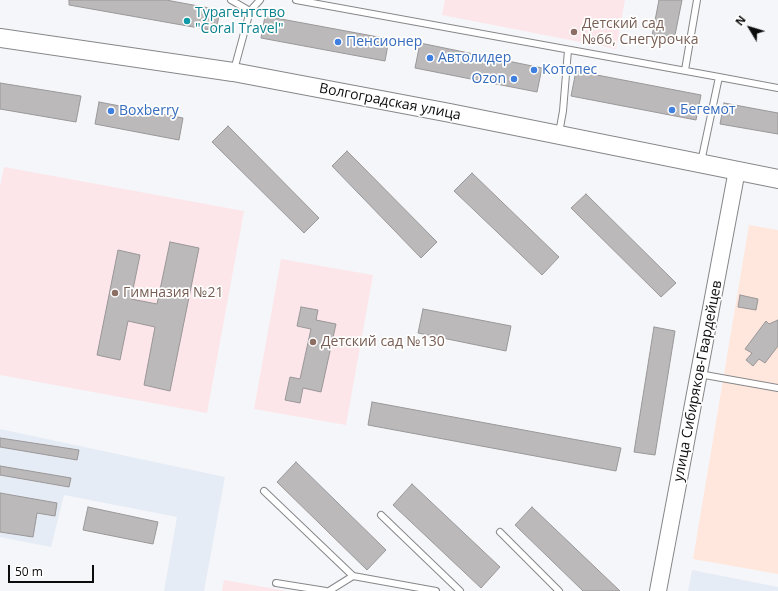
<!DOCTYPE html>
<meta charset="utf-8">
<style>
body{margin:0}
#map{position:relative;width:778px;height:591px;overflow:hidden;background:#f5f6f9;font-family:"Open Sans",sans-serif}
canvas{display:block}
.north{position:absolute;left:730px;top:8px;width:40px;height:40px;-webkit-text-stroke:3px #fff;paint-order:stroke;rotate:308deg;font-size:11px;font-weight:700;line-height:16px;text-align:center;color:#0c0c0d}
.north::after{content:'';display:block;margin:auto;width:14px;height:18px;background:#0c0c0d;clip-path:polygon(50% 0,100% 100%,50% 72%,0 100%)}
.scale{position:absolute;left:8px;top:565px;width:86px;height:18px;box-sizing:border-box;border:2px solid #0c0c0d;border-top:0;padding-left:5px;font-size:12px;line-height:14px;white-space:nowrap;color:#0c0c0d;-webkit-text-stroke:3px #fff;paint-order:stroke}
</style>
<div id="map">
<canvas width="778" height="591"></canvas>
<div class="north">N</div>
<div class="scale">50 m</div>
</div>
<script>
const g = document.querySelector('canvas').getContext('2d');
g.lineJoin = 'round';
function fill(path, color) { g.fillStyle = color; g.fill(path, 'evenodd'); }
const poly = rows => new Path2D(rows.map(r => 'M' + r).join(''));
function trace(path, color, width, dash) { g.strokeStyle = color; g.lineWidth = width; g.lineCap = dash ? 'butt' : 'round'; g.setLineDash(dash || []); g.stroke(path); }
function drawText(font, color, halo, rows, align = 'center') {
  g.font = font + ' "Open Sans",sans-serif'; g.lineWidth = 3.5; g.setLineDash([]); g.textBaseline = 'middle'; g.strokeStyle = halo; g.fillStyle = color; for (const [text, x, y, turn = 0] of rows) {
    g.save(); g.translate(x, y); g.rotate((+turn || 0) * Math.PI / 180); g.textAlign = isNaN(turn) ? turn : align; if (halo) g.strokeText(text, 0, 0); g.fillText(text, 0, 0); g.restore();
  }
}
fill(poly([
 [0,429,225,477,204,591,164,591,177,517,64,495,51,547,0,537],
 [692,570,778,587,778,591,688,591]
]), '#e6ecf5');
fill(poly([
 [445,0,625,0,616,49,442,15],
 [4,167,244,211,207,413,0,375,0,187],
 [281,259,373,275,346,425,254,409],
 [224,580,287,591,222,591]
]), '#fce6ea');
fill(poly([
 [749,225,778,230,778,574,693,559]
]), '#ffe7dd');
const building = poly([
 [69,0,166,0,220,10,216,31,69,5,69,0],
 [659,0,682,0,674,40,652,36,659,0],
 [265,16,389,39,385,61,261,38,265,16],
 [420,43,542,68,537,92,415,68,420,43],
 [576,71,701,95,696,120,571,96,576,71],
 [0,83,81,96,76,122,0,109,0,83],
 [99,102,183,118,179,140,95,124,99,102],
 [724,103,778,113,778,134,720,124,724,103],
 [228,126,319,218,304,233,212,142,228,126],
 [347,151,437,242,421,258,332,166,347,151],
 [472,173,559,257,542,275,454,191,472,173],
 [586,194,676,283,661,297,571,208,586,194],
 [170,242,199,248,170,391,144,385,155,327,128,321,120,360,97,355,118,250,140,255,131,299,157,304,170,242],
 [740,295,758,299,756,310,738,307,740,295],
 [301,307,318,310,316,320,336,324,321,392,303,388,300,403,285,400,290,377,300,379,311,329,297,326,301,307],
 [423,309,511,326,506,351,418,333,423,309],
 [778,320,778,346,765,363,759,359,753,366,746,360,752,353,745,349,766,321,769,324,778,320],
 [654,327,675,331,655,455,634,452,654,327],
 [372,402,621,448,616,471,368,425,372,402],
 [0,438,79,450,77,460,0,447,0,438],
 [296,462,386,550,367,570,277,482,296,462],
 [0,466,71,478,69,487,0,475,0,466],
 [412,484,500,567,481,588,393,505,412,484],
 [0,493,57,503,55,516,37,513,33,537,0,532,0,493],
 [88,507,158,522,153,544,83,530,88,507],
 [532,507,620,591,583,591,515,525,532,507]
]);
fill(building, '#bcb9ba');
trace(building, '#9a9798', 1);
const service = poly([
 [231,0,250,11],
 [296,0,719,77],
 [234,70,250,11,260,0],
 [685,70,697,0],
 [559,133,563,111,568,50],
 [701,162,719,77,778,88],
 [699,374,778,388],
 [264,491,353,576,436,591],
 [381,515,460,591],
 [500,532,559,591],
 [276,583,326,591],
 [329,591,353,576]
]);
const tertiary = poly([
 [658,591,737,170]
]);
const secondary = poly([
 [0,38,233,72,450,113,778,179]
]);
trace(service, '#868789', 8);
trace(tertiary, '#868789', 18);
trace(secondary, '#868789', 20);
trace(service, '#fff', 6);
trace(tertiary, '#fff', 16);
trace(secondary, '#fff', 18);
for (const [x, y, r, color] of [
 [187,21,4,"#0f9aa8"],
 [574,32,4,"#8d6e63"],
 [338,42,4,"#3f7fe0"],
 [430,58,4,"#3f7fe0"],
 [534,70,4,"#3f7fe0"],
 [514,79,4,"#3f7fe0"],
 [672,110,4,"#3f7fe0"],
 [111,111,4,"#3f7fe0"],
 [115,293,4,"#8d6e63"],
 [313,342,4,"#8d6e63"]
]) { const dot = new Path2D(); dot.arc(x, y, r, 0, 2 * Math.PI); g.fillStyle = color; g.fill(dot); trace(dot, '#fff', 1.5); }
drawText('14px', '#0d838f', '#fff', [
 ["Турагентство",195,13],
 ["\"Coral Travel\"",195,29]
], 'left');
drawText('14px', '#785e54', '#fff', [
 ["Детский сад",582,24],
 ["№66, Снегурочка",582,40],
 ["Гимназия №21",123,293],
 ["Детский сад №130",321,342]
], 'left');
drawText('14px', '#366cbe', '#fff', [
 ["Пенсионер",346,42],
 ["Автолидер",438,58],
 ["Котопес",542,70],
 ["Ozon",506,79,"right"],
 ["Бегемот",680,110],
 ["Boxberry",119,111]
], 'left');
drawText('14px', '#0c0c0d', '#fff', [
 ["Волгоградская улица",390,102,11],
 ["улица Сибиряков-Гвардейцев",698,381,-79]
]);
</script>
